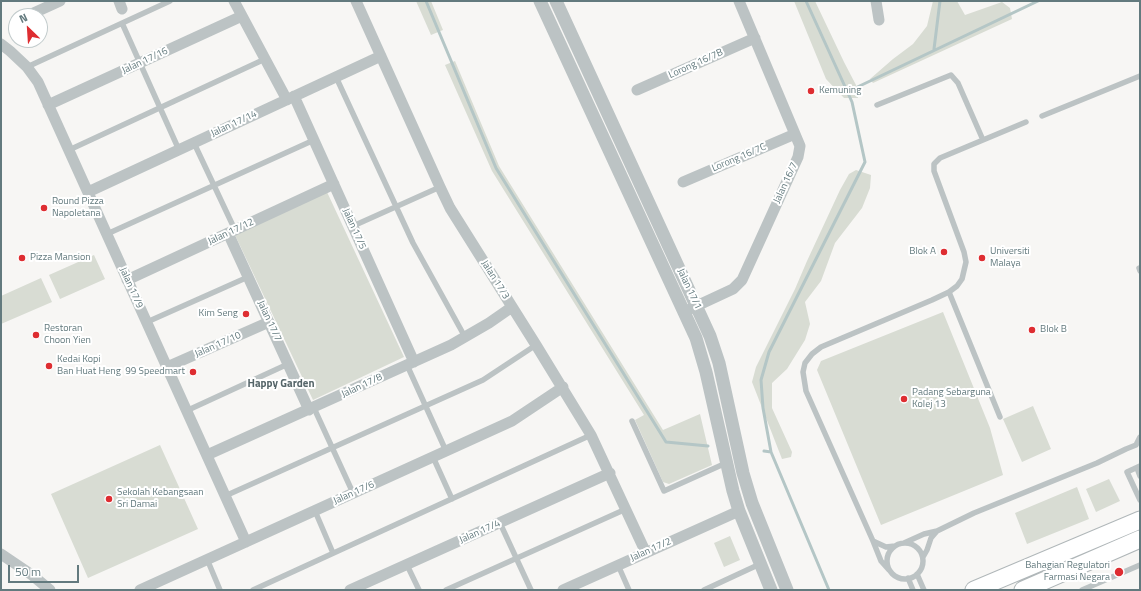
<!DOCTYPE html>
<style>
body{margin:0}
#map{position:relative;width:1141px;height:591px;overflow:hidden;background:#f7f6f4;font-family:"Titillium Web",sans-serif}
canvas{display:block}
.frame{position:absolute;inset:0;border:2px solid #637a7e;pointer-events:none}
.north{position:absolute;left:8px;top:8px;width:40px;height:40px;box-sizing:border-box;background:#fff;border:1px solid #c1cacb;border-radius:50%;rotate:335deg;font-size:11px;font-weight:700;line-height:16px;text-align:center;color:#637a7e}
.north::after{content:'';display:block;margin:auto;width:14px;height:18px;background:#de2d31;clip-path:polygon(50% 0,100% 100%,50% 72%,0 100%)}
.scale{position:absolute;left:8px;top:565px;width:71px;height:18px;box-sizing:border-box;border:2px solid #637a7e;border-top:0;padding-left:5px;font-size:12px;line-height:14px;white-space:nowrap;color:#637a7e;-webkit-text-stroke:3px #fff;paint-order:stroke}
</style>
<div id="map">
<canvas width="1141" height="591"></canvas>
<div class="frame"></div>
<div class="north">N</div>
<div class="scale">50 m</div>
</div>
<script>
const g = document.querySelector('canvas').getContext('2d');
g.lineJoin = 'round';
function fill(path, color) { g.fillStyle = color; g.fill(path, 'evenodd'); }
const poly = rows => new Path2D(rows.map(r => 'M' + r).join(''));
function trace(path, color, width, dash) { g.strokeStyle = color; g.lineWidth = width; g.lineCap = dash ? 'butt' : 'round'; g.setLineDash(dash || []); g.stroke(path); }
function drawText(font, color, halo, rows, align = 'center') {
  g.font = font + ' "Titillium Web",sans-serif'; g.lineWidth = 4; g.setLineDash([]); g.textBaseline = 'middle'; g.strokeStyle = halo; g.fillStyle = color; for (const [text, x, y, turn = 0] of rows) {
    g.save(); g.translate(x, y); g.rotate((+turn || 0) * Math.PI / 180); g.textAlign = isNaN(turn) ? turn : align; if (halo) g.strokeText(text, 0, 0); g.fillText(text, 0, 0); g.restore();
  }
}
fill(poly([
 [416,1,431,1,443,30,431,35],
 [794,1,815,1,844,62,856,85,858,98,844,98,826,79],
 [933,1,957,1,965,15,1002,2,1010,8,1012,19,873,83,870,79,893,59,913,44,927,26],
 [455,61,499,166,663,430,700,414,712,465,669,484,663,482,635,420,644,415,492,171,445,65],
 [856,170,871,175,870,188,862,208,835,243,821,281,805,302,810,324,805,340,787,369,772,383,772,408,792,452,791,457,782,459,752,382,756,367,795,289,807,261,840,190,849,174],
 [327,192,404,357,313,400,235,235],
 [94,255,105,279,60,299,49,275],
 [41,278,52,302,1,324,1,296],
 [943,312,990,428,1003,475,881,525,817,370,821,361],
 [1033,406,1051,449,1022,462,1003,419],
 [160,445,198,529,88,578,51,494],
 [1109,479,1120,501,1096,512,1086,489],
 [1077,487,1089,519,1027,544,1015,513],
 [730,536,740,560,724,567,714,543]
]), '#d8dcd3');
trace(poly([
 [426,1,496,168,666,442,708,446],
 [806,1,852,102,865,162,769,352,761,380,763,408,771,452,829,590],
 [934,49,940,1],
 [847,92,1038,1],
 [764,451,771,452]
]), '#b4c6c6', 3);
const primary = poly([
 [974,590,1140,520],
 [1023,590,1140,539]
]);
trace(primary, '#b0b7b9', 19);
trace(poly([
 [122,23,179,150],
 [27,67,170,1],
 [336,77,413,243,465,337],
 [877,105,951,75,958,83,983,140],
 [1042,116,1140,76],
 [194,143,235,230],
 [69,150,265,59],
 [353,226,440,187],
 [107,234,314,140],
 [1139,268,1140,271],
 [949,292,1000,417],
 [147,322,248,277],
 [407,365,446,451],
 [314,408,353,493],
 [186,411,288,364],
 [632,421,664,491,726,463],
 [433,457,452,499],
 [1140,466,1127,472,1140,500],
 [1137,468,1140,476],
 [225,496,483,380,536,345],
 [315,511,333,553],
 [500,523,531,590],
 [937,531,974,513,1097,463,1126,449,1136,445,1140,437],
 [873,541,806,391,803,372,805,363,812,354,821,347,932,300,949,292,957,286,962,279,966,262,964,252,934,171,934,164,940,158,1026,122],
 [904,543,924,534,937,531,931,538,927,550,923,557],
 '887 561a18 18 0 1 1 36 0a18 18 0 1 1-36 0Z',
 [207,559,220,590],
 [407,565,419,590],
 [618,565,629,590],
 [889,570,881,561,873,541,886,547,895,546],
 [917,574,924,590],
 [908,578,913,590],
 [253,590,591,435],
 [446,590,626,509],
 [704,590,760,564],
 [1082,590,1140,565]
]), '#bcc3c4', 5.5);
trace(poly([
 [119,1,122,9],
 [234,1,287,100],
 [356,1,440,187,450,208,536,345,591,435,646,553],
 [876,1,879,20],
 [27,16,60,1],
 [1,44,10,51,27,67,38,82,246,542],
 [637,90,755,38],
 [294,96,414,362],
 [48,105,242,16],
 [683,182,795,134],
 [88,192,381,56],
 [228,233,309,410],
 [127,280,334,184],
 [690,309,733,289,742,280,798,157,800,146,739,1],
 [167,367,269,322],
 [207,455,451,345,489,323,512,307],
 [1,554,32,575,50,590],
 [140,590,512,421,563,387],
 [350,590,610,473],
 [563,590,739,511]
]), '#bcc3c4', 11);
trace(poly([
 [540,1,696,338,706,372,733,491,739,511,771,590],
 [556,1,710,336,719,363,743,473,752,503,787,590]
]), '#bcc3c4', 13);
trace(primary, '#fff', 17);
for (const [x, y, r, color] of [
 [811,91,4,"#de2d31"],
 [44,208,4,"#de2d31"],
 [944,252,4,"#de2d31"],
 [22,258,4,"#de2d31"],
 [982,258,4,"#de2d31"],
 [246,314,4,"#de2d31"],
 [1032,330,4,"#de2d31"],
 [36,335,4,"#de2d31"],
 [49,366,4,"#de2d31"],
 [193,372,4,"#de2d31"],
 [904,399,4,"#de2d31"],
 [109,499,4,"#de2d31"],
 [1119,572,5,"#de2d31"]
]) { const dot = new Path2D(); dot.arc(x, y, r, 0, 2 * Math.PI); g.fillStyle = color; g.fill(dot); trace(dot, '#fff', 1.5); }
drawText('10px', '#637a7e', '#fff', [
 ["Jalan 17/16",145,61,-25],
 ["Lorong 16/7B",696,64,-24],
 ["Jalan 17/14",234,124,-25],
 ["Lorong 16/7C",739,158,-23],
 ["Jalan 16/7",786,183,-65],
 ["Jalan 17/5",354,229,66],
 ["Jalan 17/12",231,232,-25],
 ["Jalan 17/3",495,280,58],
 ["Jalan 17/9",131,288,66],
 ["Jalan 17/1",689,289,65],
 ["Jalan 17/7",269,321,65],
 ["Jalan 17/10",218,345,-24],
 ["Jalan 17/8",362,386,-25],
 ["Jalan 17/6",354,493,-24],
 ["Jalan 17/4",480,532,-24],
 ["Jalan 17/2",651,550,-24]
]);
drawText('10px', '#637a7e', '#fff', [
 ["Kemuning",819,91],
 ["Round Pizza",52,202],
 ["Napoletana",52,214],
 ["Blok A",936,252,"right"],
 ["Universiti",990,252],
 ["Malaya",990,264],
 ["Pizza Mansion",30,258],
 ["Kim Seng",238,314,"right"],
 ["Restoran",44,329],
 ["Choon Yien",44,341],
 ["Blok B",1040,330],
 ["Kedai Kopi",57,360],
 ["Ban Huat Heng",57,372],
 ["99 Speedmart",185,372,"right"],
 ["Padang Sebarguna",912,393],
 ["Kolej 13",912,405],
 ["Sekolah Kebangsaan",117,493],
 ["Sri Damai",117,505],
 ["Bahagian Regulatori",1110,566,"right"],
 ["Farmasi Negara",1110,578,"right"]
], 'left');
drawText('bold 11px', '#556569', '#fff', [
 ["Happy Garden",281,384]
]);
</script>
